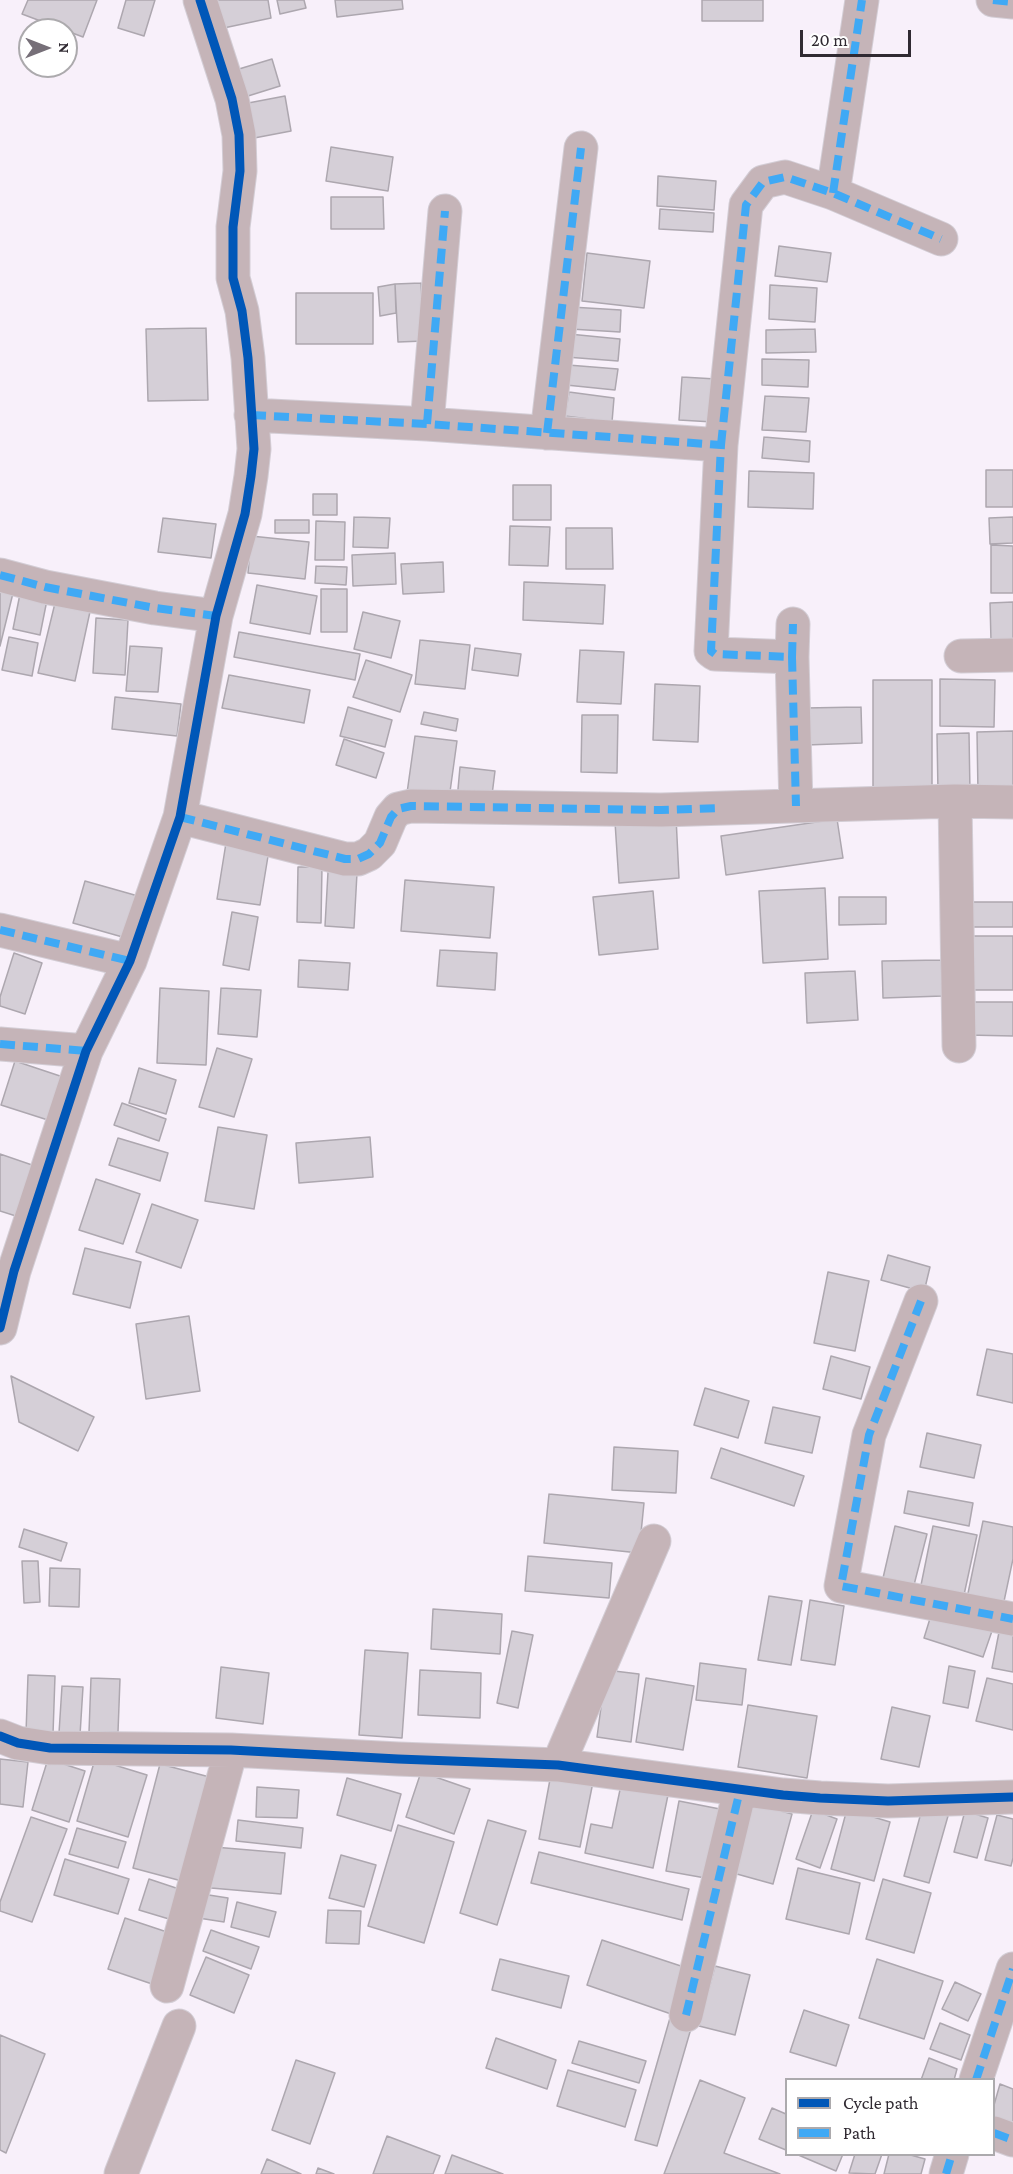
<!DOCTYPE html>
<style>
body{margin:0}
#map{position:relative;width:1013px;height:2174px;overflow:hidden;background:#f8f0fa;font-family:"Crimson Pro",serif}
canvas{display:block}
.legend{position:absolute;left:785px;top:2078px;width:210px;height:78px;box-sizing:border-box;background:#fff;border:2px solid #acaaad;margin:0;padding:8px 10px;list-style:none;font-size:18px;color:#302a32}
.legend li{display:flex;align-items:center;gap:12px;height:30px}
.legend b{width:30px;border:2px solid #acaaad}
.north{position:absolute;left:18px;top:18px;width:60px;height:60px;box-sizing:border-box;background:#fff;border:2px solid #acaaad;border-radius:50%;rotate:90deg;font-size:16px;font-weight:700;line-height:24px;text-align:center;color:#302a32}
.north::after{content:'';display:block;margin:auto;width:21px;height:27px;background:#766f78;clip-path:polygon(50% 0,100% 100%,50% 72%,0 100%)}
.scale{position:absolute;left:800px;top:30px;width:111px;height:27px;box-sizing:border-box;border:3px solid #302a32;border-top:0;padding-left:8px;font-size:18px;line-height:21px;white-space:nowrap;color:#302a32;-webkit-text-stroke:4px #fff;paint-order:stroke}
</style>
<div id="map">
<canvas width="1013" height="2174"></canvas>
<ul class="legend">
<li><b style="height:8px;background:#0057b8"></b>Cycle path</li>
<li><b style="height:8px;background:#3fa9f5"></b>Path</li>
</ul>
<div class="north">N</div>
<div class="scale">20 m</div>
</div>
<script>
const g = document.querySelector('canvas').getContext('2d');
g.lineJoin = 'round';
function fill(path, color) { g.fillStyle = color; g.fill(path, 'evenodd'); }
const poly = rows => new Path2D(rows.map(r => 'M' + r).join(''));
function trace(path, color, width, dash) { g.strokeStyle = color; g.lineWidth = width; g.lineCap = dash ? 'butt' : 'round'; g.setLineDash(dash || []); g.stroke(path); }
const building = poly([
 [28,0,97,0,83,37,22,14,28,0],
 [126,0,155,0,144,36,118,28,126,0],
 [214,0,268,0,271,18,219,29,214,0],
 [277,0,304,0,306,8,280,14,277,0],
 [335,0,402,0,403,9,337,17,335,0],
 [702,0,763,0,763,21,702,21,702,0],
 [272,59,280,86,248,96,239,69,272,59],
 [285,96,291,131,249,139,243,104,285,96],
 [331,147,393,157,388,191,326,181,331,147],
 [658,176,716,181,714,210,657,206,658,176],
 [331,197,383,197,384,229,331,229,331,197],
 [660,209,714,213,713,232,659,229,660,209],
 [779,246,831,253,827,282,775,276,779,246],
 [587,253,650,261,644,308,582,301,587,253],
 [421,283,424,341,398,342,395,284,421,283],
 [395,284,396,313,380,316,378,287,395,284],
 [770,285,817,288,815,322,769,319,770,285],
 [296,293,373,293,373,344,296,344,296,293],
 [571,307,621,310,620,332,570,329,571,307],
 [206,328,208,400,148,401,146,329,206,328],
 [815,329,816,352,766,353,766,330,815,329],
 [569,334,620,339,618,361,566,357,569,334],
 [762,359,809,360,808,387,762,385,762,359],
 [568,365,618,369,615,390,566,385,568,365],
 [682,377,716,379,713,422,679,420,682,377],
 [569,392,614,398,612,422,565,416,569,392],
 [765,396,809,398,806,432,762,430,765,396],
 [764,437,810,441,809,462,762,458,764,437],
 [986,470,1013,470,1013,507,986,507,986,470],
 [749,471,814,473,813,509,748,507,749,471],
 [513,485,551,485,551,520,513,520,513,485],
 [313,494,337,494,337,515,313,515,313,494],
 [354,517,390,518,388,548,353,547,354,517],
 [1013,517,1013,543,990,544,989,518,1013,517],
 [163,518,216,524,211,558,158,552,163,518],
 [275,520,309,520,309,533,275,533,275,520],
 [316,521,345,522,344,560,315,560,316,521],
 [510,526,550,527,548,566,509,565,510,526],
 [566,528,612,528,613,569,566,569,566,528],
 [251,536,309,542,305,579,248,573,251,536],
 [991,545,1013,546,1013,593,991,593,991,545],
 [395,553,396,584,353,586,352,555,395,553],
 [443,562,444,592,403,594,401,564,443,562],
 [316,566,347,567,346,585,315,583,316,566],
 [0,581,15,585,0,646,0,581],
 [524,582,605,585,603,624,523,620,524,582],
 [257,585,317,596,310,634,250,623,257,585],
 [21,589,48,595,40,635,13,629,21,589],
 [321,589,347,589,347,632,321,632,321,589],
 [56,599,91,607,75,681,38,673,56,599],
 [1013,602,1013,640,991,641,990,603,1013,602],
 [363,612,400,621,391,658,354,649,363,612],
 [96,618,128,620,125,675,93,673,96,618],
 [239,632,360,654,355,680,234,657,239,632],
 [9,637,38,643,32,676,2,670,9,637],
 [420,640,470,645,465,689,415,684,420,640],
 [130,646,162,648,158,692,126,691,130,646],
 [475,648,521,654,518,676,472,670,475,648],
 [580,650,624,652,621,704,577,702,580,650],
 [366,660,412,675,400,712,353,697,366,660],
 [229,675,310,690,304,723,222,708,229,675],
 [940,679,995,680,994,727,940,726,940,679],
 [873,680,932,680,932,789,873,789,873,680],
 [655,684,700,686,698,742,653,740,655,684],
 [115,697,181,704,177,736,112,729,115,697],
 [348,707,392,720,385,747,340,736,348,707],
 [861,707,862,743,806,745,805,708,861,707],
 [424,712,458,719,456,731,421,724,424,712],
 [582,715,618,715,617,773,581,772,582,715],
 [1013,731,1013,792,978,793,977,732,1013,731],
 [969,733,970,793,938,793,937,734,969,733],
 [415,736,457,741,449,799,407,793,415,736],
 [344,739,384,753,376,778,336,765,344,739],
 [460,767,495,771,491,803,457,800,460,767],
 [676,817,679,878,619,883,615,822,676,817],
 [837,819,843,858,726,875,721,836,837,819],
 [226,843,269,850,260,905,217,899,226,843],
 [298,867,322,867,321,923,297,922,298,867],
 [328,872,357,873,354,928,325,926,328,872],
 [405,880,494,887,490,938,401,931,405,880],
 [85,881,138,896,126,938,73,923,85,881],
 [825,888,828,959,763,963,759,891,825,888],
 [653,891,658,949,599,955,593,897,653,891],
 [839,897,886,897,886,924,839,925,839,897],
 [964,902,1013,902,1013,927,964,927,964,902],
 [232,912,258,917,249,970,223,965,232,912],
 [968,936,1013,936,1013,990,969,990,968,936],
 [440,950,497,953,495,990,437,986,440,950],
 [14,953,42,963,25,1014,0,1006,0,997,14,953],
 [299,960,350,963,348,990,298,987,299,960],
 [941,960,943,996,883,998,882,961,941,960],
 [855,971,858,1020,807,1023,805,973,855,971],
 [160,988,209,991,206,1065,157,1063,160,988],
 [221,988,261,990,257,1037,218,1034,221,988],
 [968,1002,1013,1002,1013,1036,967,1035,968,1002],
 [217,1048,252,1059,234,1117,199,1107,217,1048],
 [15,1061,66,1078,51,1121,1,1105,15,1061],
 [139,1068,176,1080,166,1114,129,1103,139,1068],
 [122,1103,166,1119,159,1141,114,1125,122,1103],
 [218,1127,267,1135,254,1209,205,1201,218,1127],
 [370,1137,373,1177,299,1183,296,1143,370,1137],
 [118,1138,168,1153,160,1181,109,1165,118,1138],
 [0,1154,35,1166,19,1217,0,1211,0,1154],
 [96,1179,140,1194,123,1244,79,1230,96,1179],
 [152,1204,198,1220,181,1268,136,1252,152,1204],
 [85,1248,141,1262,130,1308,73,1294,85,1248],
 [888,1255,930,1267,924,1292,881,1280,888,1255],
 [828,1272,869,1281,855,1351,814,1343,828,1272],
 [189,1316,200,1391,146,1399,136,1324,189,1316],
 [987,1349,1013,1354,1013,1403,977,1395,987,1349],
 [831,1356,870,1367,861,1399,823,1389,831,1356],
 [11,1376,94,1417,78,1451,19,1422,11,1376],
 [705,1388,749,1401,738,1438,694,1425,705,1388],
 [773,1407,820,1417,812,1453,765,1443,773,1407],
 [927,1433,981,1445,974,1478,920,1467,927,1433],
 [614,1447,678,1451,676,1493,612,1490,614,1447],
 [721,1448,804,1476,794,1506,711,1478,721,1448],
 [908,1491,973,1503,969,1526,904,1513,908,1491],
 [549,1494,644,1503,639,1553,544,1543,549,1494],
 [983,1521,1013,1527,1013,1559,1003,1606,967,1598,983,1521],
 [895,1526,927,1534,914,1585,883,1578,895,1526],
 [933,1526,977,1535,962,1604,919,1595,933,1526],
 [24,1529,67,1543,61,1561,19,1547,24,1529],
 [528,1556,612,1563,609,1598,525,1591,528,1556],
 [22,1561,38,1561,40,1602,24,1603,22,1561],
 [50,1568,80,1569,79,1607,49,1606,50,1568],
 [769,1596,802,1601,791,1665,758,1660,769,1596],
 [810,1600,844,1606,835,1665,801,1660,810,1600],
 [433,1609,502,1614,500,1654,431,1649,433,1609],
 [932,1612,992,1631,983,1657,924,1638,932,1612],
 [1001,1622,1013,1624,1013,1672,992,1668,1001,1622],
 [512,1631,533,1635,518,1708,497,1703,512,1631],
 [365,1650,408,1653,402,1738,359,1735,365,1650],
 [700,1663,746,1669,742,1705,696,1700,700,1663],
 [949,1666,975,1671,968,1708,943,1703,949,1666],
 [221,1667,269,1673,263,1724,216,1718,221,1667],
 [420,1670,481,1673,480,1718,418,1715,420,1670],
 [606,1670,639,1674,631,1742,597,1737,606,1670],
 [28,1675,55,1676,53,1734,26,1733,28,1675],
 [91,1678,120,1679,118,1732,89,1732,91,1678],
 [646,1678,694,1686,683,1750,636,1742,646,1678],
 [987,1678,1013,1684,1013,1730,976,1721,987,1678],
 [62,1686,83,1687,80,1735,59,1733,62,1686],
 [748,1705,817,1716,807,1778,738,1767,748,1705],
 [892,1707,930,1716,919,1767,881,1759,892,1707],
 [0,1759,28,1762,23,1807,0,1804,0,1759],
 [48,1759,85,1771,69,1822,32,1810,48,1759],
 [95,1759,147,1775,128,1837,77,1821,95,1759],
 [160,1764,221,1780,193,1884,133,1868,160,1764],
 [421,1772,470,1789,454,1834,406,1817,421,1772],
 [551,1774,593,1782,580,1847,539,1839,551,1774],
 [347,1778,401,1794,391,1831,337,1815,347,1778],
 [621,1785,668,1795,653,1868,585,1853,591,1824,612,1828,621,1785],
 [257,1787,299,1790,297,1818,256,1817,257,1787],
 [679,1801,725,1810,711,1879,666,1871,679,1801],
 [745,1801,792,1814,773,1884,726,1871,745,1801],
 [847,1809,890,1822,874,1881,831,1869,847,1809],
 [922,1809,948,1816,929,1883,904,1876,922,1809],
 [813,1810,837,1819,820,1868,796,1859,813,1810],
 [965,1811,988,1818,977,1858,954,1852,965,1811],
 [997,1815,1013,1819,1013,1858,1011,1866,985,1860,997,1815],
 [31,1817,67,1829,32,1922,0,1911,0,1902,31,1817],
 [238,1820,303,1828,301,1848,236,1841,238,1820],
 [488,1820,526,1831,497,1925,460,1913,488,1820],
 [398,1825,454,1842,424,1943,368,1926,398,1825],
 [77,1828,126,1842,118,1868,69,1854,77,1828],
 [214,1847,285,1853,281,1894,211,1888,214,1847],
 [539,1852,689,1889,682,1920,531,1883,539,1852],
 [341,1855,376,1865,364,1907,329,1898,341,1855],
 [65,1859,129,1879,118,1914,54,1895,65,1859],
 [798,1868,860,1883,849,1934,786,1919,798,1868],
 [149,1879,188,1892,179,1922,139,1910,149,1879],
 [883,1879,931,1893,914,1953,866,1939,883,1879],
 [196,1893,228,1898,224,1922,192,1917,196,1893],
 [237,1902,276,1912,269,1937,231,1927,237,1902],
 [328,1910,361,1911,359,1944,326,1943,328,1910],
 [125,1918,173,1934,155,1985,108,1969,125,1918],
 [211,1930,259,1947,251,1969,203,1951,211,1930],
 [602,1940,690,1969,674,2015,587,1985,602,1940],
 [206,1957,249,1975,234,2013,190,1995,206,1957],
 [500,1959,569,1976,561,2008,492,1990,500,1959],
 [877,1959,943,1981,924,2039,859,2018,877,1959],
 [715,1966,750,1975,735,2035,699,2026,715,1966],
 [955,1982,981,1994,968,2021,942,2009,955,1982],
 [804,2010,849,2025,836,2066,790,2052,804,2010],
 [670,2018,692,2025,657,2146,635,2140,670,2018],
 [940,2023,970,2035,961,2060,930,2049,940,2023],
 [0,2035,45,2054,6,2153,0,2150,0,2035],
 [496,2038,556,2060,547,2089,486,2068,496,2038],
 [579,2041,646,2061,639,2083,572,2063,579,2041],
 [929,2058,957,2069,954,2080,921,2080,929,2058],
 [296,2060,335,2073,310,2144,272,2130,296,2060],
 [568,2070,636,2090,625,2127,557,2106,568,2070],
 [700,2080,745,2098,724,2153,780,2174,664,2174,700,2080],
 [1000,2084,1013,2089,1013,2125,994,2118,994,2105,1000,2084],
 [772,2108,786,2114,786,2150,759,2139,772,2108],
 [387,2136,440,2156,433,2174,373,2174,387,2136],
 [796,2154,843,2154,836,2171,796,2154],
 [855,2154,882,2154,875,2174,849,2173,855,2154],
 [889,2154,907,2154,925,2159,921,2174,884,2174,889,2154],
 [452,2155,503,2174,445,2174,452,2155],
 [267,2159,301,2174,261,2174,267,2159],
 [318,2168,334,2174,316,2174,318,2168]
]);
fill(building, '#d5cfd7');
trace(building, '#ada7af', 1.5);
const minor = poly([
 [993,0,1013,2],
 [833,193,862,0],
 [251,415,427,424,721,445,711,651,715,654,792,657,796,806],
 [427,424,445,211],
 [547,433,581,148],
 [721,445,746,205,763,182,785,177,833,193,941,239],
 [0,575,45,587,155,608,216,616],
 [961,656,1013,655],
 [792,657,793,624],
 [955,801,959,1046],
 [180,817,345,859,358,859,369,854,380,843,391,817,398,809,411,806,661,810,955,801,1013,802],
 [0,930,130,961],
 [0,1044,86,1051],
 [921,1301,869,1435,841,1586,1013,1619],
 [0,1328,14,1271,86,1051,130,961,180,817,216,616,245,514,251,476,254,449,248,358,242,311,233,278,233,227,240,171,239,135,232,99,200,0],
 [0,1736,18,1743,50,1748,231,1750,398,1759,558,1765,783,1795,820,1798,888,1801,1013,1797],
 [558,1765,654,1541],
 [167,1986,231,1750],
 [686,2015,740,1790],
 [976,2080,1013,1969],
 [994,2133,1013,2140],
 [121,2174,179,2026],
 [946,2174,952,2154]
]);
trace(minor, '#d3cdd5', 35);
trace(minor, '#c5b4b8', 33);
trace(poly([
 [993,0,1013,2],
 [833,193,862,0],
 [251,415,427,424,721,445,711,651,715,654,792,657,796,806],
 [427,424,445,211],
 [547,433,581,148],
 [721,445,746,205,763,182,785,177,833,193,941,239],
 [0,575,45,587,155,608,216,616],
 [792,657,793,624],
 [180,817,345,859,358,859,369,854,380,843,391,817,398,809,411,806,661,810,720,808],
 [0,930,130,961],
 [0,1044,86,1051],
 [921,1301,869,1435,841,1586,1013,1619],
 [686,2015,740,1790],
 [976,2080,1013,1969],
 [994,2133,1013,2140],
 [946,2174,952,2154]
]), '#3fa9f5', 8, [15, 8]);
trace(poly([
 [0,1328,14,1271,86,1051,130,961,180,817,216,616,245,514,251,476,254,449,248,358,242,311,233,278,233,227,240,171,239,135,232,99,200,0],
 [0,1736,18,1743,50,1748,231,1750,398,1759,558,1765,783,1795,820,1798,888,1801,1013,1797]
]), '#0057b8', 9);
</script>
